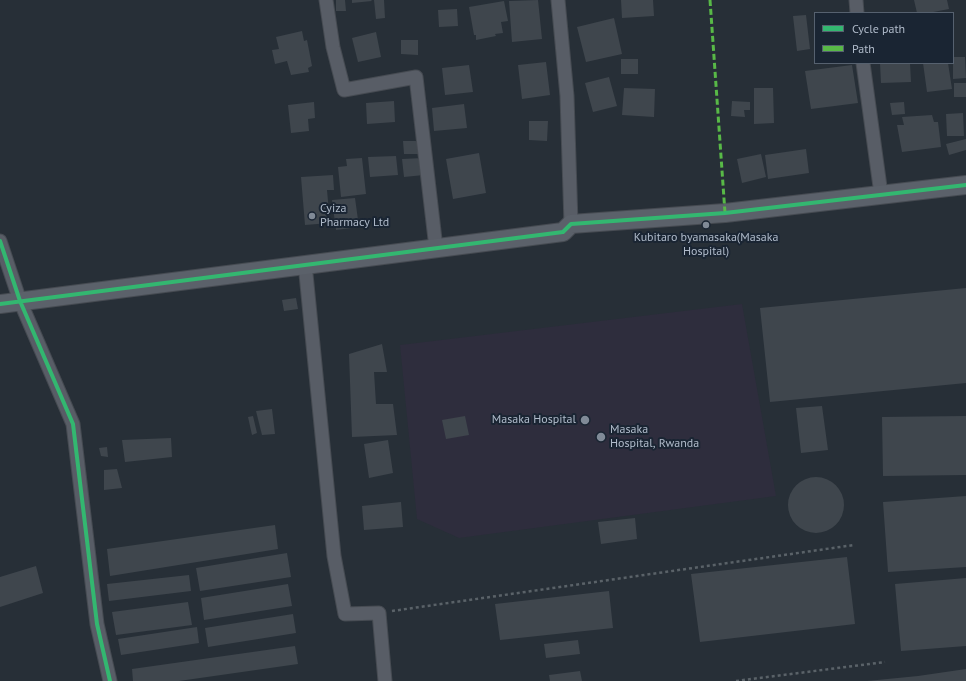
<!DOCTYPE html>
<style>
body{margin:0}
#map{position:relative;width:966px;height:681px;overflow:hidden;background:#272f37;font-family:"PT Sans",sans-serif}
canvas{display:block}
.legend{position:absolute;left:814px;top:12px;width:140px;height:52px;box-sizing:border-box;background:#1a2533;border:1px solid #56616f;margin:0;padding:5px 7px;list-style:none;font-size:12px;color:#b0bbca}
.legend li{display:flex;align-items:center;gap:8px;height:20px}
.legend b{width:20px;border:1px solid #56616f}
</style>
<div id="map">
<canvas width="966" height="681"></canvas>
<ul class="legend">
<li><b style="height:5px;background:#33b770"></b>Cycle path</li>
<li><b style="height:5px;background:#58b947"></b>Path</li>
</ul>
</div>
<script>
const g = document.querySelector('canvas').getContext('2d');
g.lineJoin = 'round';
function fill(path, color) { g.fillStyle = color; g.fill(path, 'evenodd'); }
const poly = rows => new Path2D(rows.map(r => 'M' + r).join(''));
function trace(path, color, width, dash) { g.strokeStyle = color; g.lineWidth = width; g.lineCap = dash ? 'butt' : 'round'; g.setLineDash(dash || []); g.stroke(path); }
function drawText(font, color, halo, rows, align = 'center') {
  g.font = font + ' "PT Sans",sans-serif'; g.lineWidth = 4; g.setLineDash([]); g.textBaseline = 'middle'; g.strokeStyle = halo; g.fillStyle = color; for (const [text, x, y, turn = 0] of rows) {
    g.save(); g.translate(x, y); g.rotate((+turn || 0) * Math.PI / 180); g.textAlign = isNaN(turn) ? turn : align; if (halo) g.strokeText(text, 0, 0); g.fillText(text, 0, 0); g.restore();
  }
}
fill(poly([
 [742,304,776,496,459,538,417,519,400,345]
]), '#2e2d3d');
fill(poly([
 [336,0,345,0,346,11,336,11],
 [352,0,371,0,372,1,352,3],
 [374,0,384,0,385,18,376,19],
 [538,0,542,39,512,42,509,1],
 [621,0,653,0,654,16,622,18],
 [914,0,947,0,949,9,928,13,917,13],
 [504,1,508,21,501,22,503,33,495,34,496,36,476,40,476,35,474,35,469,7],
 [457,9,458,26,439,27,438,10],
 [806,15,810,49,797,51,793,16],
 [614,18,622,54,586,62,577,27],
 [302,31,304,41,307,40,312,66,308,68,309,72,291,75,287,61,275,64,272,50,279,49,276,37],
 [376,32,381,57,358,62,352,38],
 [401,40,418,40,418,55,401,54],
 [953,57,965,57,966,78,953,79],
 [621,59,638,59,638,74,621,74],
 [546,62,550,95,522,99,518,65],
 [880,63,910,63,911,82,881,83],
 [923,63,948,63,952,89,927,92],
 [469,65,473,92,445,95,442,68],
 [852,65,858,103,811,109,805,71],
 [609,77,617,106,593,112,585,83],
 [954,83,966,83,966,97,954,97],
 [624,88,655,89,654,117,622,115],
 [754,88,773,88,774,123,754,124],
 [394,101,395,122,367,124,366,103],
 [732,101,750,102,750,110,744,110,745,117,731,116],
 [314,102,315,118,308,119,309,131,291,133,288,105],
 [904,102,905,114,892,115,890,103],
 [464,104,467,128,434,131,432,108],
 [963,113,964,136,947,136,946,114],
 [932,115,934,122,938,122,941,147,902,152,897,125,904,125,902,117],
 [529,121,548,121,547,141,529,140],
 [966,139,966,150,949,155,946,144],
 [403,141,419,141,420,154,404,154],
 [806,149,809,173,768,179,765,155],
 [479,153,486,193,453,199,446,159],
 [761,154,766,177,742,183,737,159],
 [396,156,398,175,370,177,368,157],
 [362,158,366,194,341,197,338,167,347,166,346,159],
 [423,158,424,175,404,177,402,159],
 [333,175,334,190,327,190,330,223,305,225,301,177],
 [355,198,359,227,336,230,332,200],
 [966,288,966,383,770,402,760,308],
 [296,298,298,309,284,311,282,300],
 [382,344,387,372,374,372,376,404,393,404,397,435,352,437,349,354],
 [822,406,828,450,801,453,796,408],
 [272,409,275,434,262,435,256,411],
 [253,416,257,433,252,435,248,417],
 [465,416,469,435,446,439,442,420],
 [966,416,966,475,883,476,882,417],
 [171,438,172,457,125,462,122,440],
 [388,440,393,473,369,478,364,444],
 [107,447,108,457,101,456,99,448],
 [117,469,122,488,104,490,104,470],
 '788 505a28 28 0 1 1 56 0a28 28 0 1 1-56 0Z',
 [966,496,966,567,888,572,883,502],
 [401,502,403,527,364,530,362,506],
 [635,518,637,539,601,544,598,522],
 [275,525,278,549,110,576,107,549],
 [287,553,291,577,200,591,196,568],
 [847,557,855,624,700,642,691,574],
 [36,566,43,593,0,607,0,577],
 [189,575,191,591,109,601,107,584],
 [966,578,966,646,901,651,895,584],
 [288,584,292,606,204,620,201,598],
 [609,591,613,628,500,640,495,604],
 [188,602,192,625,116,635,112,612],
 [293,614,296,633,208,647,205,628],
 [197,627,199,643,121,655,118,639],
 [578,640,580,654,546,658,544,644],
 [295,646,298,664,179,681,133,681,132,669],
 [966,669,966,681,867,681,918,676],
 [580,671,582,681,550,681,549,675]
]), '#3f464d');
const street = poly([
 [326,0,333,47,344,90,416,77,436,248],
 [558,0,567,96,571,224],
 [856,0,857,13],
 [863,63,881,194],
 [0,241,20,301,73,424,97,624,110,681],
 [305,264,334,556,345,614,379,613,385,681]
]);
const secondary = poly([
 [0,304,563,232,571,224,725,213,966,185]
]);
trace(street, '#464b52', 15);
trace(secondary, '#464b52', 20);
trace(poly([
 [392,611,854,545],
 [736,681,885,662]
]), '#5a6268', 2.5, [3, 3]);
trace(street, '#585d66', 13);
trace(secondary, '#5b616a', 18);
trace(poly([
 [710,0,725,213]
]), '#58b947', 3, [6, 3]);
trace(poly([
 [0,241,20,301,73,424,97,624,110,681],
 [0,304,563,232,571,224,725,213,966,185]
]), '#33b770', 4);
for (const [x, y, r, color] of [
 [312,216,4,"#808a97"],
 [706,225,4,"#808a97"],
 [585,420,5,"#808a97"],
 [601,437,5,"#808a97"]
]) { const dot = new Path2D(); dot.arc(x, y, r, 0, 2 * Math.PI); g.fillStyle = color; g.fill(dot); trace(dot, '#1a2533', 1.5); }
drawText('12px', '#b0bbca', '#1a2533', [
 ["Cyiza",320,209],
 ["Pharmacy Ltd",320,223],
 ["Kubitaro byamasaka(Masaka",706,238,"center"],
 ["Hospital)",706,252,"center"],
 ["Masaka Hospital",576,420,"right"],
 ["Masaka",610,430],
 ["Hospital, Rwanda",610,444]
], 'left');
</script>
